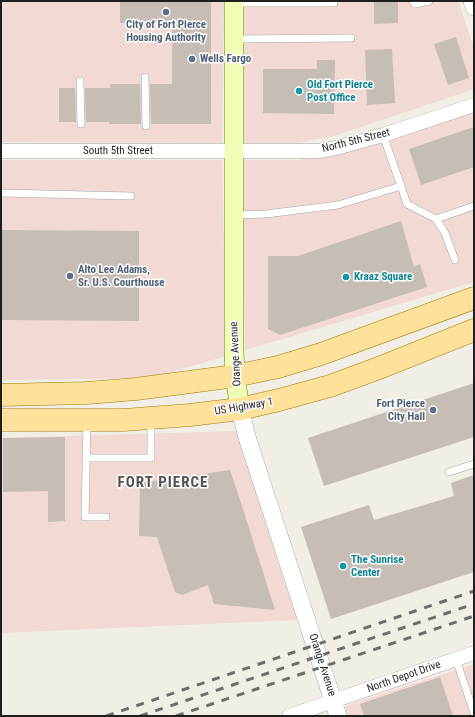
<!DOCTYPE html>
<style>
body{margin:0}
#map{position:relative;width:475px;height:717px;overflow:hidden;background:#f0eee5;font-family:"Roboto Condensed",sans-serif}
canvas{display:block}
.frame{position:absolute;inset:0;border:2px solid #1f1f1f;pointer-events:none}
</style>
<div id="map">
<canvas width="475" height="717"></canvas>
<div class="frame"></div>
</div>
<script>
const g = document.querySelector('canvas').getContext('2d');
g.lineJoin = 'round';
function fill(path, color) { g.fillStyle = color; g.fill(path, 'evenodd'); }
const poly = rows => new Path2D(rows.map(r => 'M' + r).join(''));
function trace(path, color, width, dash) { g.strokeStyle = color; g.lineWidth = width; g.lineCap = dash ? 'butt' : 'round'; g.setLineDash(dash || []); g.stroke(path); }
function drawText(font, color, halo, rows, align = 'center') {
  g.font = font + ' "Roboto Condensed",sans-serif'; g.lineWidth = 3; g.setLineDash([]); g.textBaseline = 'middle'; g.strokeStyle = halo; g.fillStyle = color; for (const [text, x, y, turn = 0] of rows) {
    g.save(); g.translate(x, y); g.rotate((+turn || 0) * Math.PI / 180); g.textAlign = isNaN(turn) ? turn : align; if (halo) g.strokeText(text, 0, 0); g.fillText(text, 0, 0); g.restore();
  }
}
fill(poly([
 [1,1,224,1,222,143,1,142],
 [243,1,458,1,474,48,474,89,334,136,296,143,242,143],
 [474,107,474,282,245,350,242,160,298,160,340,153],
 [1,160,222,160,226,356,151,378,1,380],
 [238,431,241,445,297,620,1,633,1,438],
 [474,664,474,716,348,716,345,706]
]), '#f2d9d3');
fill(poly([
 [120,1,211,1,211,124,151,124,150,84,172,84,172,23,120,23],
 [374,2,398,2,398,23,374,24],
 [456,37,469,78,448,85,434,44],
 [392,49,395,103,367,105,365,50],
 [317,60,335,60,334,114,263,113,263,69,317,69],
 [110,84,140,84,141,124,109,124,109,122,86,122,85,88,110,88],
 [59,88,75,88,76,122,59,122],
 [474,127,474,167,421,185,409,149],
 [401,221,414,267,420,264,427,287,280,335,268,329,268,256,298,256],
 [1,230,139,231,139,321,1,320],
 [474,383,474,437,324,486,308,438],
 [65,437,65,521,48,522,48,491,3,492,3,438],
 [230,470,242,506,275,610,214,604,208,585,182,595,175,592,157,537,139,536,140,483],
 [474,475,474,572,331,619,301,527,369,505,374,520,454,496,451,483],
 [440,677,453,716,364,716,360,704]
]), '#c6bdb4');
const service = poly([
 [413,1,415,4,429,1],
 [235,3,334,3],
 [235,39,351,38],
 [145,77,146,126],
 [80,81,81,124],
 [401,186,407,204,436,219,474,206],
 [1,193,131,196],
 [235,215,266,214,338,205,401,186,383,135],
 [436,219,445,233,455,260],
 [87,421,85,517,106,517],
 [86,458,151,458,151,421],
 [449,472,474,464],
 [456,659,474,713]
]);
const minor = poly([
 [1,151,319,151,336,148,383,135,474,105],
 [289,716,474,653]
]);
const tertiary = poly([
 [472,1,474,7],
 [240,409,247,437,338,716]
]);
const secondary = poly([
 [234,1,234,351,235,376,240,409]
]);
const primary = poly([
 [1,395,87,393,136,389,235,376,278,367,321,354,474,298],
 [1,420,124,420,190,415,240,409,279,400,330,386,379,368,474,330]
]);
trace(service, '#a6a6a6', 8);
trace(minor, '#a6a6a6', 15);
trace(tertiary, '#a6a6a6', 18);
trace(secondary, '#5e7c00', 20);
trace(primary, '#9a7c00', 23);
trace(service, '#fff', 7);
trace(minor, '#fff', 14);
trace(tertiary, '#fff', 17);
trace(secondary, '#f0fdb6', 19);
trace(primary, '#ffe19b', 22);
trace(poly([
 [106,716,474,591],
 [140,716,474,604],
 [176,716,474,616]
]), '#6d6d6d', 3, [8, 8]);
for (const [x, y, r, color] of [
 [166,12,4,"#5c6f8a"],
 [192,59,4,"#5c6f8a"],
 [299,91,4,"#0f9aa8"],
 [70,276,4,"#5c6f8a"],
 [346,277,4,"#0f9aa8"],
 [433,410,4,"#5c6f8a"],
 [343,566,4,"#0f9aa8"]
]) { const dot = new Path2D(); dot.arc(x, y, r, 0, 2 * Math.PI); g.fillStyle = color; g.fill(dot); trace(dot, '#fff', 1.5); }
drawText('bold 11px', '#4e5e75', '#fff', [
 ["City of Fort Pierce",166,25,"center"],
 ["Housing Authority",166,38,"center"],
 ["Wells Fargo",200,59],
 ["Alto Lee Adams,",78,270],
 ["Sr. U.S. Courthouse",78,283],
 ["Fort Pierce",425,404,"right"],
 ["City Hall",425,417,"right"]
], 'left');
drawText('bold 11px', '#0d838f', '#fff', [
 ["Old Fort Pierce",307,85],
 ["Post Office",307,98],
 ["Kraaz Square",354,277],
 ["The Sunrise",351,560],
 ["Center",351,573]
], 'left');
drawText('11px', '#1f1f1f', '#fff', [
 ["North 5th Street",356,141,-14],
 ["South 5th Street",118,151],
 ["Orange Avenue",236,354,-93],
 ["US Highway 1",244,407,-10],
 ["Orange Avenue",322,665,72],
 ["North Depot Drive",404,677,-19]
]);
g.letterSpacing = '1px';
drawText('bold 15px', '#525252', '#fff', [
 ["FORT PIERCE",163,483]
]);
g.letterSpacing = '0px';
</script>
